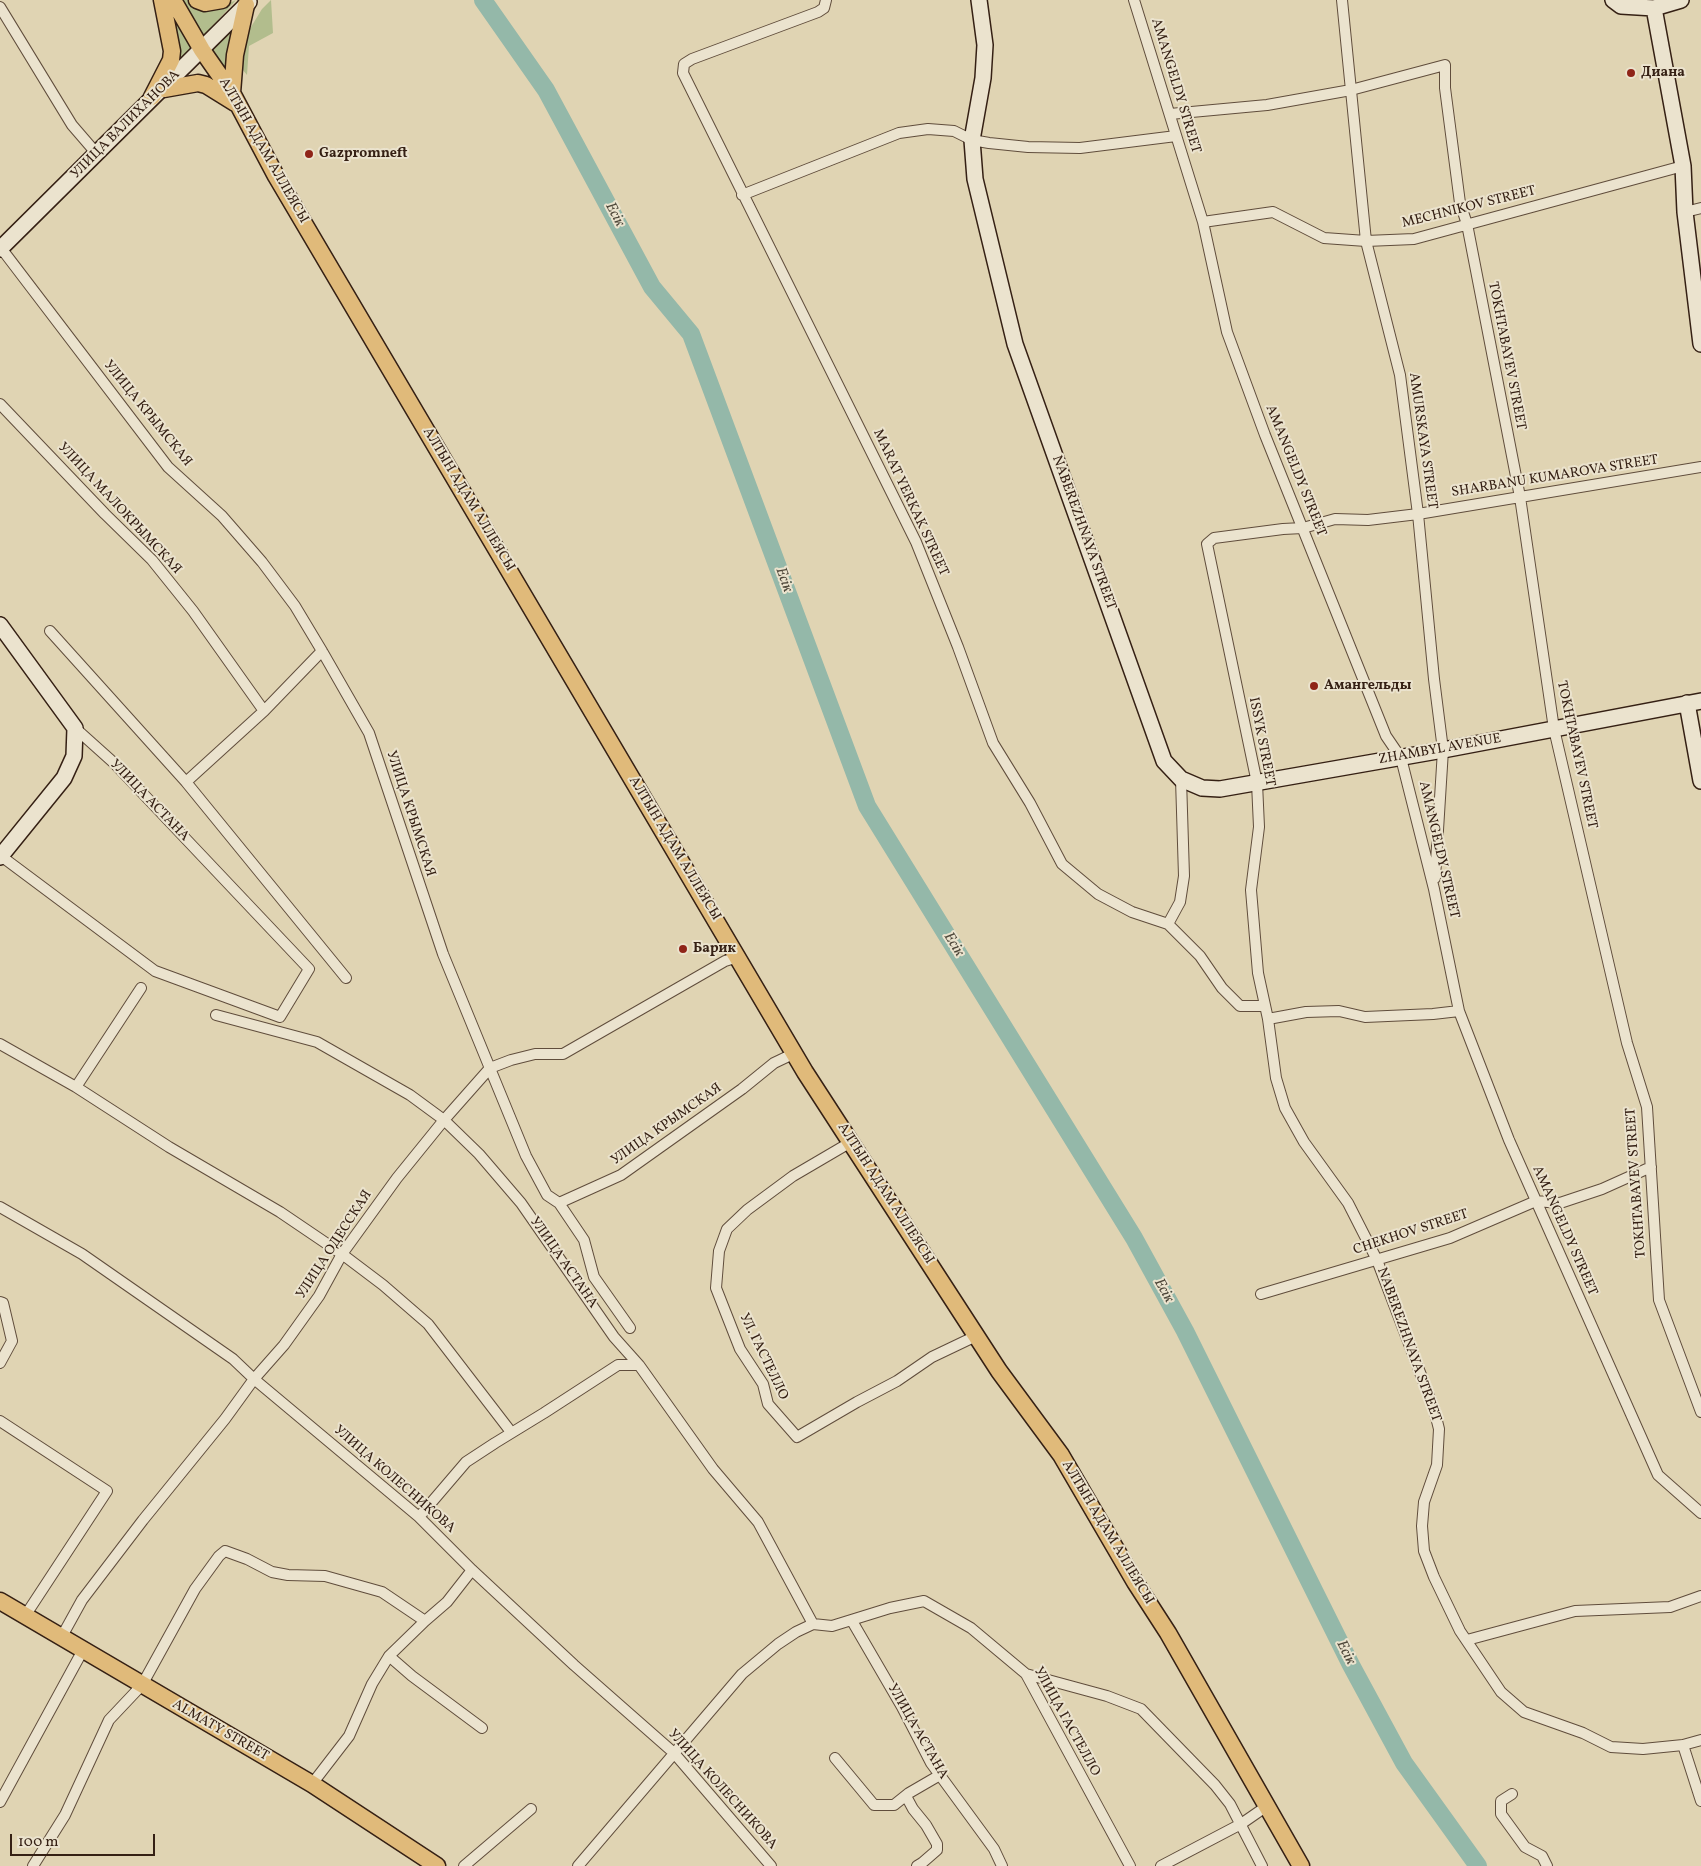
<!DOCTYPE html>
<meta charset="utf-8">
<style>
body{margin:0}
#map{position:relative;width:1701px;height:1866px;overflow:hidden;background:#e0d4b3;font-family:Vollkorn,serif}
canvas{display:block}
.scale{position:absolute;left:10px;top:1834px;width:145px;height:22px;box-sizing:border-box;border:2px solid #352014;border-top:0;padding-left:6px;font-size:15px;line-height:18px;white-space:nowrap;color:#352014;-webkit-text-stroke:4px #ebe3ce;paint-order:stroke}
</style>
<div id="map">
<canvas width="1701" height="1866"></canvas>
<div class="scale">100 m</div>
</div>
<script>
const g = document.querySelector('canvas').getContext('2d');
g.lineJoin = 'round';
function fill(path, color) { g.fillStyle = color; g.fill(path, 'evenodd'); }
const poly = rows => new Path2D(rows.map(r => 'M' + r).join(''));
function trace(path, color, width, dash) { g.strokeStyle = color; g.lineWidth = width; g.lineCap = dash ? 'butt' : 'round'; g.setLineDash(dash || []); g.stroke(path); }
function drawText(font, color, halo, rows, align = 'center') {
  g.font = font + ' Vollkorn,serif'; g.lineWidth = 4; g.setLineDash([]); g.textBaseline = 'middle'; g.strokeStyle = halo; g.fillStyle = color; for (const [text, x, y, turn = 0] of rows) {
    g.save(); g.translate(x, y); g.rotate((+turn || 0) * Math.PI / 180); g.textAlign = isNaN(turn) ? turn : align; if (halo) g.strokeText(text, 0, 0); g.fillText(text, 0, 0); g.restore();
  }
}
fill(poly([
 [178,0,189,0,208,10,221,7,236,0,204,36],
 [271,0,273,33,249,46,247,75,237,63,243,40,262,9],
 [172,10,194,47,168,79],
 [243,14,227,83,212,50]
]), '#b2bd8d');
trace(poly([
 [483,0,546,90,652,287,691,334,867,806,1134,1238,1185,1331,1351,1665,1404,1763,1478,1866]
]), '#94b8a9', 18);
const street = poly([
 [826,0,824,8,818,12,692,59,684,64,683,73,916,542,958,647,993,743,1030,803,1062,864,1098,894,1132,912,1168,924,1200,956,1222,988,1240,1006,1265,1006],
 [1134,0,1203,222,1227,332,1265,435,1386,736,1401,758,1434,889,1459,1011,1509,1140,1658,1475,1701,1513],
 [1342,0,1366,241,1400,375,1418,514,1434,679,1443,750,1435,878],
 [0,7,72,125,97,154],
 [1170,114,1267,105,1351,90,1445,65,1445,88,1460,203,1467,224,1520,497,1554,729,1627,1043,1647,1107,1659,1300,1701,1412],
 [742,195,899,133,928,129,954,131,972,140,989,143,1028,147,1080,148,1176,136],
 [1685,212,1701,208],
 [1203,222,1273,212,1324,238,1366,241,1414,239,1683,166],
 [1,248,168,467,222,516,262,562,295,606,322,651,369,733,443,954,526,1156,547,1195,559,1203,621,1175,742,1089,774,1063,795,1053],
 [0,404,105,514,152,560,193,611,264,711],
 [1701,467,1418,514,1368,520,1335,519,1303,528,1283,529,1214,538,1207,544,1257,783,1259,827,1251,890,1258,973,1268,1019,1276,1078,1285,1108,1304,1142,1348,1203,1377,1260,1434,1409,1439,1429,1437,1465,1424,1502,1422,1526,1424,1551,1434,1577,1460,1631,1501,1692,1524,1712,1583,1733,1611,1747,1643,1749,1683,1745,1701,1740],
 [50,631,186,782,346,978],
 [186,782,264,711,322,651],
 [1,856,155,971,280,1017,309,969,114,763,75,728],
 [1168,924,1180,902,1184,876,1181,779],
 [216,1015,317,1042,410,1095,444,1120,479,1154,521,1203,614,1337,639,1365,713,1469,758,1522,813,1624],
 [1268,1019,1306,1012,1339,1011,1365,1017,1433,1014,1459,1011],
 [0,1044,76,1087,169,1147,280,1212,342,1254,383,1285,428,1324,511,1432],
 [76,1087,141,988],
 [851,1142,793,1176,747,1210,727,1229,719,1251,716,1288,740,1349,763,1384,768,1404,797,1437,857,1402,897,1381,932,1357,976,1336],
 [559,1203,584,1240,594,1277,630,1328],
 [0,1207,82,1254,233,1359,254,1379,419,1517,472,1570,574,1665,674,1753,771,1866],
 [1261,1294,1450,1238,1536,1201,1560,1203,1602,1189,1651,1167],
 [0,1302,3,1303,12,1341,0,1363],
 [0,1421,107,1491,25,1616],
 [419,1517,466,1462,495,1443,544,1413,618,1365,639,1365],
 [852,1621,902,1707,931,1763,994,1849,1002,1866],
 [61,1638,82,1600,143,1520,225,1419,254,1379,284,1345,319,1296,342,1254,397,1178,444,1120,490,1068,511,1060,535,1054,563,1054,725,961,738,957],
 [1467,1640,1575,1611,1670,1607,1701,1596],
 [389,1656,412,1676,482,1728],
 [1026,1674,1107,1696,1141,1709,1215,1785,1230,1804,1262,1866],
 [1683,1745,1701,1801],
 [835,1758,874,1805,894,1805,909,1793,940,1775],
 [312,1784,349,1736,372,1684,389,1656,425,1621,447,1602,472,1570],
 [1512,1794,1501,1801,1501,1814,1525,1847,1542,1856,1547,1866],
 [906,1796,913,1809,926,1825,937,1844,937,1850,922,1863,917,1866],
 [0,1802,83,1650],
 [33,1866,65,1815,109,1720,142,1685,195,1589,219,1556,225,1551,247,1559,272,1572,288,1575,325,1576,382,1592,425,1621],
 [464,1866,531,1809],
 [578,1866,742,1674,778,1644,796,1632,813,1624,832,1626,890,1608,924,1601,971,1628,1026,1674,1130,1866],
 [1161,1866,1241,1824,1267,1806]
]);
const secondary = poly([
 [979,0,985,45,983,78,972,140,975,179,1015,344,1164,761,1181,779,1202,788,1220,789,1443,750,1701,701],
 [1613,0,1621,6,1654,8,1681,0],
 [1654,8,1683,166,1685,212,1701,344],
 [0,249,249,2],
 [0,625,75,728,74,756,64,778,0,857],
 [1687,703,1701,781]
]);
const primary = poly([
 [173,0,202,50,232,93,276,176,805,1072,999,1371,1061,1455,1135,1582,1168,1633,1301,1866],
 [197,0,205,3,222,0],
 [164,89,198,83,206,85,235,103],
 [232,93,235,55,246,5],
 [152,97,171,60,172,51,162,0],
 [0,1601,312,1784,437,1866]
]);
trace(street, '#604d3c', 12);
trace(secondary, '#352014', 18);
trace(primary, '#352014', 19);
trace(street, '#ebe3ce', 10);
trace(secondary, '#ebe3ce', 15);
trace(primary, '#e0ba7a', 16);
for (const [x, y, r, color] of [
 [1631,73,5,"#8f2418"],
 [309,154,5,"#8f2418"],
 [1314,686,5,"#8f2418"],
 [683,949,5,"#8f2418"]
]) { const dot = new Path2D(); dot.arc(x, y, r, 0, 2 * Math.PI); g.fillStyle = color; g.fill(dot); trace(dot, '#ebe3ce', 2); }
drawText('bold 14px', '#352014', '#ebe3ce', [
 ["Диана",1641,73],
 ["Gazpromneft",319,154],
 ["Амангельды",1324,686],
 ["Барик",693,949]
], 'left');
drawText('14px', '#352014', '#ebe3ce', [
 ["AMANGELDY STREET",1175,86,73],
 ["УЛИЦА ВАЛИХАНОВА",126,125,-45],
 ["АЛТЫН АДАМ АЛЛЕЯСЫ",263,151,60],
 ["MECHNIKOV STREET",1469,208,-14],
 ["TOKHTABAYEV STREET",1506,356,79],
 ["УЛИЦА КРЫМСКАЯ",147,414,51],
 ["AMURSKAYA STREET",1422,441,82],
 ["AMANGELDY STREET",1295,471,68],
 ["SHARBANU KUMAROVA STREET",1555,477,-9],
 ["АЛТЫН АДАМ АЛЛЕЯСЫ",468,500,59],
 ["MARAT YERKAK STREET",910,503,65],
 ["УЛИЦА МАЛОКРЫМСКАЯ",119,509,47],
 ["NABEREZHNAYA STREET",1083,533,70],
 ["ISSYK STREET",1261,742,79],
 ["ZHAMBYL AVENUE",1440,750,-10],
 ["TOKHTABAYEV STREET",1576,755,78],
 ["УЛИЦА АСТАНА",149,801,46],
 ["УЛИЦА КРЫМСКАЯ",410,814,72],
 ["АЛТЫН АДАМ АЛЛЕЯСЫ",674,849,59],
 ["AMANGELDY STREET",1438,850,77],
 ["УЛИЦА КРЫМСКАЯ",667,1125,-35],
 ["TOKHTABAYEV STREET",1637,1183,-94],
 ["АЛТЫН АДАМ АЛЛЕЯСЫ",885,1194,57],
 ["AMANGELDY STREET",1564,1231,66],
 ["CHEKHOV STREET",1411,1233,-18],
 ["УЛИЦА ОДЕССКАЯ",335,1245,-57],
 ["УЛИЦА АСТАНА",563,1263,55],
 ["NABEREZHNAYA STREET",1408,1345,70],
 ["УЛ. ГАСТЕЛЛО",763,1357,64],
 ["УЛИЦА КОЛЕСНИКОВА",394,1480,41],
 ["АЛТЫН АДАМ АЛЛЕЯСЫ",1107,1533,59],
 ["УЛИЦА ГАСТЕЛЛО",1066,1722,61],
 ["ALMATY STREET",220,1731,30],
 ["УЛИЦА АСТАНА",917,1732,60],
 ["УЛИЦА КОЛЕСНИКОВА",722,1790,48]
]);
drawText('italic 15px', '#4d4639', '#ebe3ce', [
 ["Есік",614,215,62],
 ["Есік",783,580,70],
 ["Есік",953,945,58],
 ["Есік",1163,1291,61],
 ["Есік",1345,1653,63]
]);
</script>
